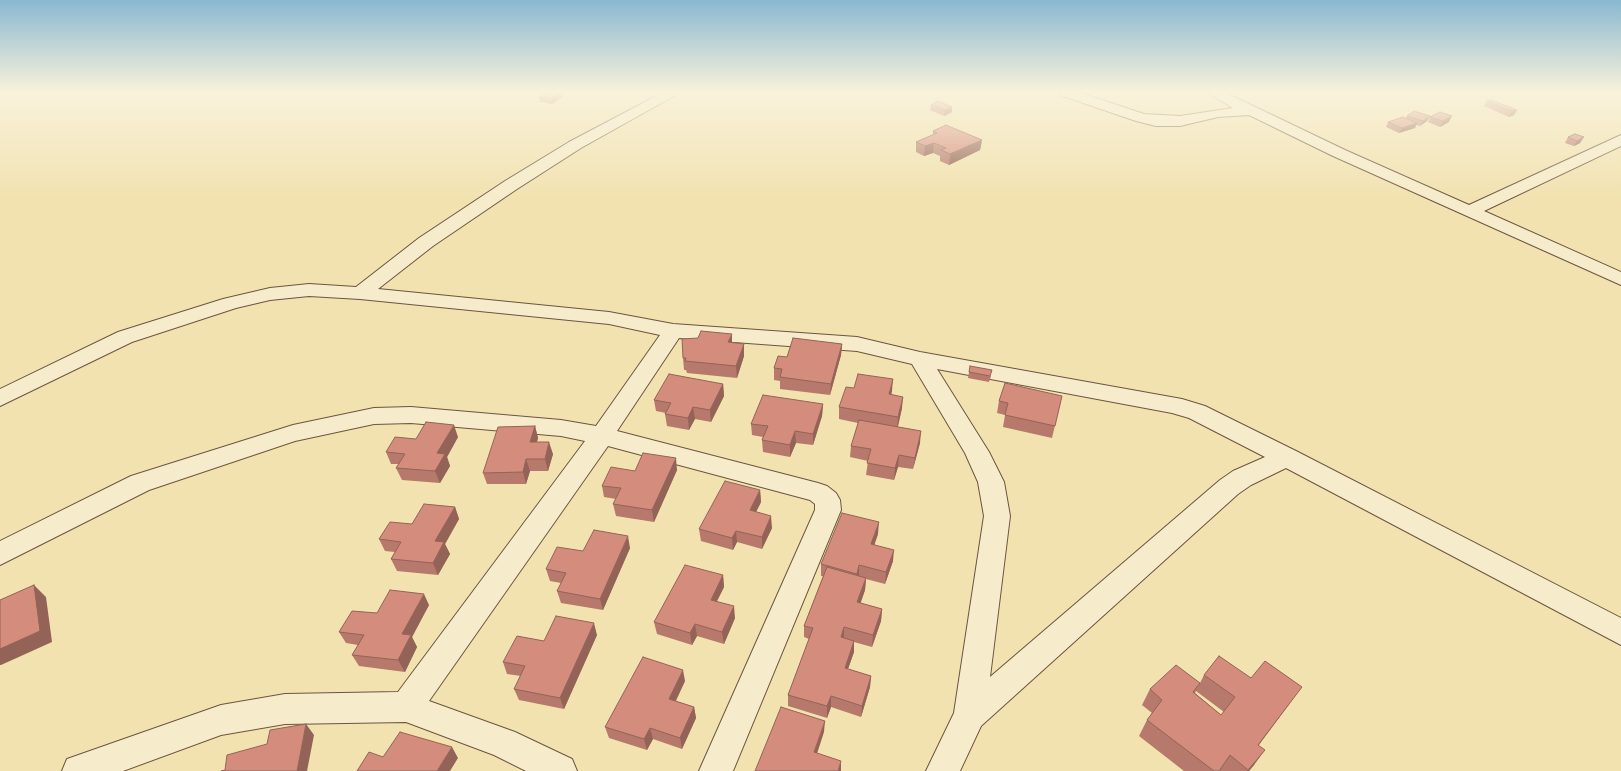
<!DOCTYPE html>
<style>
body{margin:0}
canvas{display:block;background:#f1e2af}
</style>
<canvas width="1621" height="771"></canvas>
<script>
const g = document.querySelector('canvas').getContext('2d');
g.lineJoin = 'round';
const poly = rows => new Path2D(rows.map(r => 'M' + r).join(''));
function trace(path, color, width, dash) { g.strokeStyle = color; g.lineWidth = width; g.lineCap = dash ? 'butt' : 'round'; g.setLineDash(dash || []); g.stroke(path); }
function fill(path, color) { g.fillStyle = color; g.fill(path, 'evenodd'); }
const street = poly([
 [664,92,681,92,581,148,517,189,433,246,378,289,609,312,673,324,857,337,920,352,1182,399,1205,406,1296,451,1621,618,1621,645,1286,468,1251,485,1238,494,981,726,960,771,926,771,954,713,984,516,978,482,965,453,912,364,857,351,679,338,617,431,818,483,827,486,836,493,840,500,841,510,733,771,699,771,815,510,815,504,810,500,608,446,429,701,515,732,572,759,577,771,526,771,494,755,406,722,285,724,221,735,123,771,62,771,67,759,221,705,285,694,398,692,585,441,561,436,411,423,374,424,295,441,149,490,0,565,0,541,131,476,293,425,374,408,411,407,561,420,596,426,660,335,609,324,360,299,309,296,270,300,236,308,132,342,0,406,0,389,118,332,223,299,270,288,309,284,356,287,419,238,505,181,569,142,664,92],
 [937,369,1172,413,1189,418,1265,457,1233,471,1220,480,990,677,1010,516,1004,482,989,452,937,369],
 [1058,92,1078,92,1144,114,1180,116,1233,108,1206,92,1224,92,1345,150,1469,205,1621,135,1621,146,1484,211,1621,272,1621,285,1333,156,1249,115,1218,117,1180,126,1156,126,1136,121,1060,95,1058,92]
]);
trace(street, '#6d553f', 2);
fill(street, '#f6eccb');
fill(poly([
 [561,92,562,97,553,104,540,102,539,97],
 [1486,101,1517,110,1514,115,1509,117,1484,106],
 [931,105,952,107,952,112,944,116,930,110],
 [1407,116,1430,116,1427,121,1420,126,1416,125,1415,128,1399,133,1386,127,1388,122,1406,118],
 [1430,117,1449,122,1440,127,1428,122],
 [933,131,982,140,980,150,949,165,940,161,940,156,933,153,924,156,916,152,916,142,933,135],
 [1575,134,1580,143,1574,146,1565,143,1568,137],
 [732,343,744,356,737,378,687,373,686,370,684,370,683,358],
 [842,344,841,355,830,395,780,389,780,381,774,380,774,368,787,357],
 [969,372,991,376,989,382,968,378],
 [723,384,724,396,711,422,695,419,689,430,667,426,665,414,666,413,656,411,654,400],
 [854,388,892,391,891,395,902,408,898,427,920,443,913,469,898,467,894,480,866,475,868,461,850,457,851,446,858,423,839,419,839,407],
 [1062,396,1052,438,1003,427,1005,415,997,413,999,401],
 [823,404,822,416,813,445,796,443,790,457,763,452,762,440,763,437,752,435,751,424],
 [535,426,538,438,537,442,553,454,548,471,530,471,526,484,487,484,483,473],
 [458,437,447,457,450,466,440,483,402,480,396,468,399,464,391,464,386,452,416,439],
 [677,470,654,522,616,516,613,504,616,499,604,497,602,486,635,471],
 [760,490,761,502,756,512,772,528,762,549,737,542,733,550,701,541,699,529],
 [455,507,459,519,445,544,450,554,438,575,397,571,391,559,395,552,385,551,379,539,412,524],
 [878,534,874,544,893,561,885,584,866,579,865,590,860,603,882,609,881,621,872,647,854,642,854,652,848,669,871,676,870,687,861,717,831,707,827,718,788,706,788,695,809,639,804,637,804,626,823,576,821,576,821,564],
 [630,548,603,610,561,603,557,591,561,583,550,581,546,569,583,551],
 [723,575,724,587,717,601,735,618,724,644,697,636,692,645,657,634,654,622],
 [429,605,412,637,417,647,405,672,359,666,352,655,358,645,346,643,339,632,377,613],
 [597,635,564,709,519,700,514,689,521,676,507,674,503,662,544,641],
 [1204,675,1290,703,1259,745,1254,765,1249,771,1184,771,1139,736,1147,720,1152,713,1142,705,1150,689,1200,683],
 [1196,691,1224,712,1221,715,1195,693],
 [685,681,676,701,694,707,696,718,682,749,653,739,647,750,609,738,605,727]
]), '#b6796b');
fill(poly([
 [561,92,562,97,553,104,552,99],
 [952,107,952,112,944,116,945,110],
 [1517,110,1514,115,1509,117,1512,111],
 [1430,116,1427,121,1420,126,1423,121],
 [1452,116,1449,122,1440,127,1443,121],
 [1417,123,1415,128,1399,133,1402,128],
 [1584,137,1580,143,1574,146,1577,141],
 [982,140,980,150,949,165,950,154],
 [934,143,933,153,924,156,925,146],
 [732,334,732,345,728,342],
 [744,344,744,356,737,378,736,366],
 [842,344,841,355,830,395,831,384],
 [893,379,892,391,888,406,889,394],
 [723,384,724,396,711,422,710,410],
 [903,397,902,408,897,429,898,417],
 [823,404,822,416,813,445,813,434],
 [693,407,695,419,689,430,688,418],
 [454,425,458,437,447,457,450,466,440,483,435,471,437,453],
 [535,426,538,438,533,454,530,442],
 [795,431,796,443,790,457,790,445],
 [921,431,920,443,913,469,915,458],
 [549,442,553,454,548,471,545,459],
 [899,455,898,467,894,480,895,468],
 [676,458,677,470,654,522,652,510],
 [526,459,530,471,526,484,523,472],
 [760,490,761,502,751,522,750,510],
 [455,507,459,519,445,544,450,554,438,575,433,563,435,541],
 [771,516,772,528,762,549,762,537],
 [879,522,878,534,871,555,871,544],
 [736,531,737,542,733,550,732,538],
 [628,536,630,548,603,610,600,599],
 [894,550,893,561,885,584,886,572],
 [859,565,859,577,856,585,857,574],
 [723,575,724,587,712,611,711,600],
 [866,578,865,590,857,614,857,602],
 [34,585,46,597,52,642,1,665,0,665,0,649],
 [424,594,429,605,412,637,417,647,405,672,398,660,402,634],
 [734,606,735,618,724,644,722,632],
 [882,609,881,621,872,647,873,635],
 [594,623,597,635,564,709,560,698],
 [695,624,697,636,692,645,690,633],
 [844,627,844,639,841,637],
 [854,641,854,652,844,680,845,668],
 [683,670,685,681,671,710,669,699],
 [871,676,870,687,861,717,862,706],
 [831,696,831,707,827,718,827,706],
 [694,707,696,718,682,749,680,738],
 [825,721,824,732,814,763,814,752],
 [306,724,314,735,307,771,297,771],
 [650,728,653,739,647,750,644,739],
 [452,747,458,758,450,771,437,771],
 [1265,750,1254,765,1249,771,1247,771],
 [841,761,841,771,838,771]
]), '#946357');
const building = poly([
 [546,92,561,92,552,99,539,97,546,92],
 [1491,100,1517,110,1512,111,1486,101,1491,100],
 [938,101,952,107,945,110,931,105,938,101],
 [1414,111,1430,116,1423,121,1407,116,1414,111],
 [1440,112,1452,116,1443,121,1430,117,1440,112],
 [1403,117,1417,123,1402,128,1388,122,1403,117],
 [946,125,982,140,950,154,941,150,946,148,934,143,925,146,916,142,937,133,933,131,946,125],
 [1575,134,1584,137,1577,141,1568,137,1575,134],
 [701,331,732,334,728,342,744,344,736,366,685,361,686,358,683,358,682,339,698,338,701,331],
 [793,338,842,344,831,384,780,377,782,369,774,368,778,356,787,357,793,338],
 [970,366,992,370,990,376,969,372,970,366],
 [669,374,723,384,710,410,693,407,688,418,665,414,671,403,654,400,669,374],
 [858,374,893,379,889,394,903,397,898,417,839,407,846,387,854,388,858,374],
 [1005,383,1062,396,1055,426,1005,415,1008,403,999,401,1005,383],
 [763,395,823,404,813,434,795,431,790,445,762,440,768,426,751,424,763,395],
 [859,420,921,431,915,458,899,455,895,468,867,463,871,449,851,446,859,420],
 [426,422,454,425,437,453,445,454,435,471,396,468,405,454,386,452,395,437,416,439,426,422],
 [535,426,530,442,549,442,545,459,526,459,523,472,483,473,498,427,535,426],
 [643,453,676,458,652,510,613,504,621,488,602,486,611,467,635,471,643,453],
 [725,481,760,490,750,510,771,516,762,537,736,531,732,538,699,529,725,481],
 [424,504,455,507,435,541,444,542,433,563,391,559,401,542,379,539,390,522,412,524,424,504],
 [842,513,879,522,871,544,894,550,886,572,859,565,857,574,821,564,842,513],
 [594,530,628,536,600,599,557,591,566,573,546,569,557,547,583,551,594,530],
 [685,565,723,575,711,600,734,606,722,632,695,624,690,633,654,622,685,565],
 [827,567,866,578,857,602,882,609,873,635,844,627,841,637,854,641,845,668,871,676,862,706,831,696,827,706,788,695,813,628,804,626,827,567],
 [34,585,40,631,0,649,0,600,34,585],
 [390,590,424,594,402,634,411,635,398,660,352,655,364,635,339,632,352,611,377,613,390,590],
 [556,616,594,623,560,698,514,689,525,666,503,662,517,636,544,641,556,616],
 [1219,656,1251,678,1265,661,1302,687,1258,745,1265,750,1248,770,1230,755,1219,771,1214,771,1147,720,1162,700,1150,689,1176,665,1200,683,1193,692,1221,715,1235,697,1204,675,1219,656],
 [643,657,683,670,669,699,694,707,680,738,650,728,644,739,605,727,643,657],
 [781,707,825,721,814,752,841,761,838,771,755,771,781,707],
 [306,724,297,771,221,771,225,770,227,755,267,744,270,730,306,724],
 [400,732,452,747,437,771,357,771,369,752,383,757,400,732]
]);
fill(building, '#d48d7c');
trace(building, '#946357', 1);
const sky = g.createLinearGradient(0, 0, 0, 200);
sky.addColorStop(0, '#89b8d1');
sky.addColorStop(0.46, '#f9f2db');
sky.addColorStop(1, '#f9f2db00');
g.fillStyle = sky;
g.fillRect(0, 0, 1621, 200);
</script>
